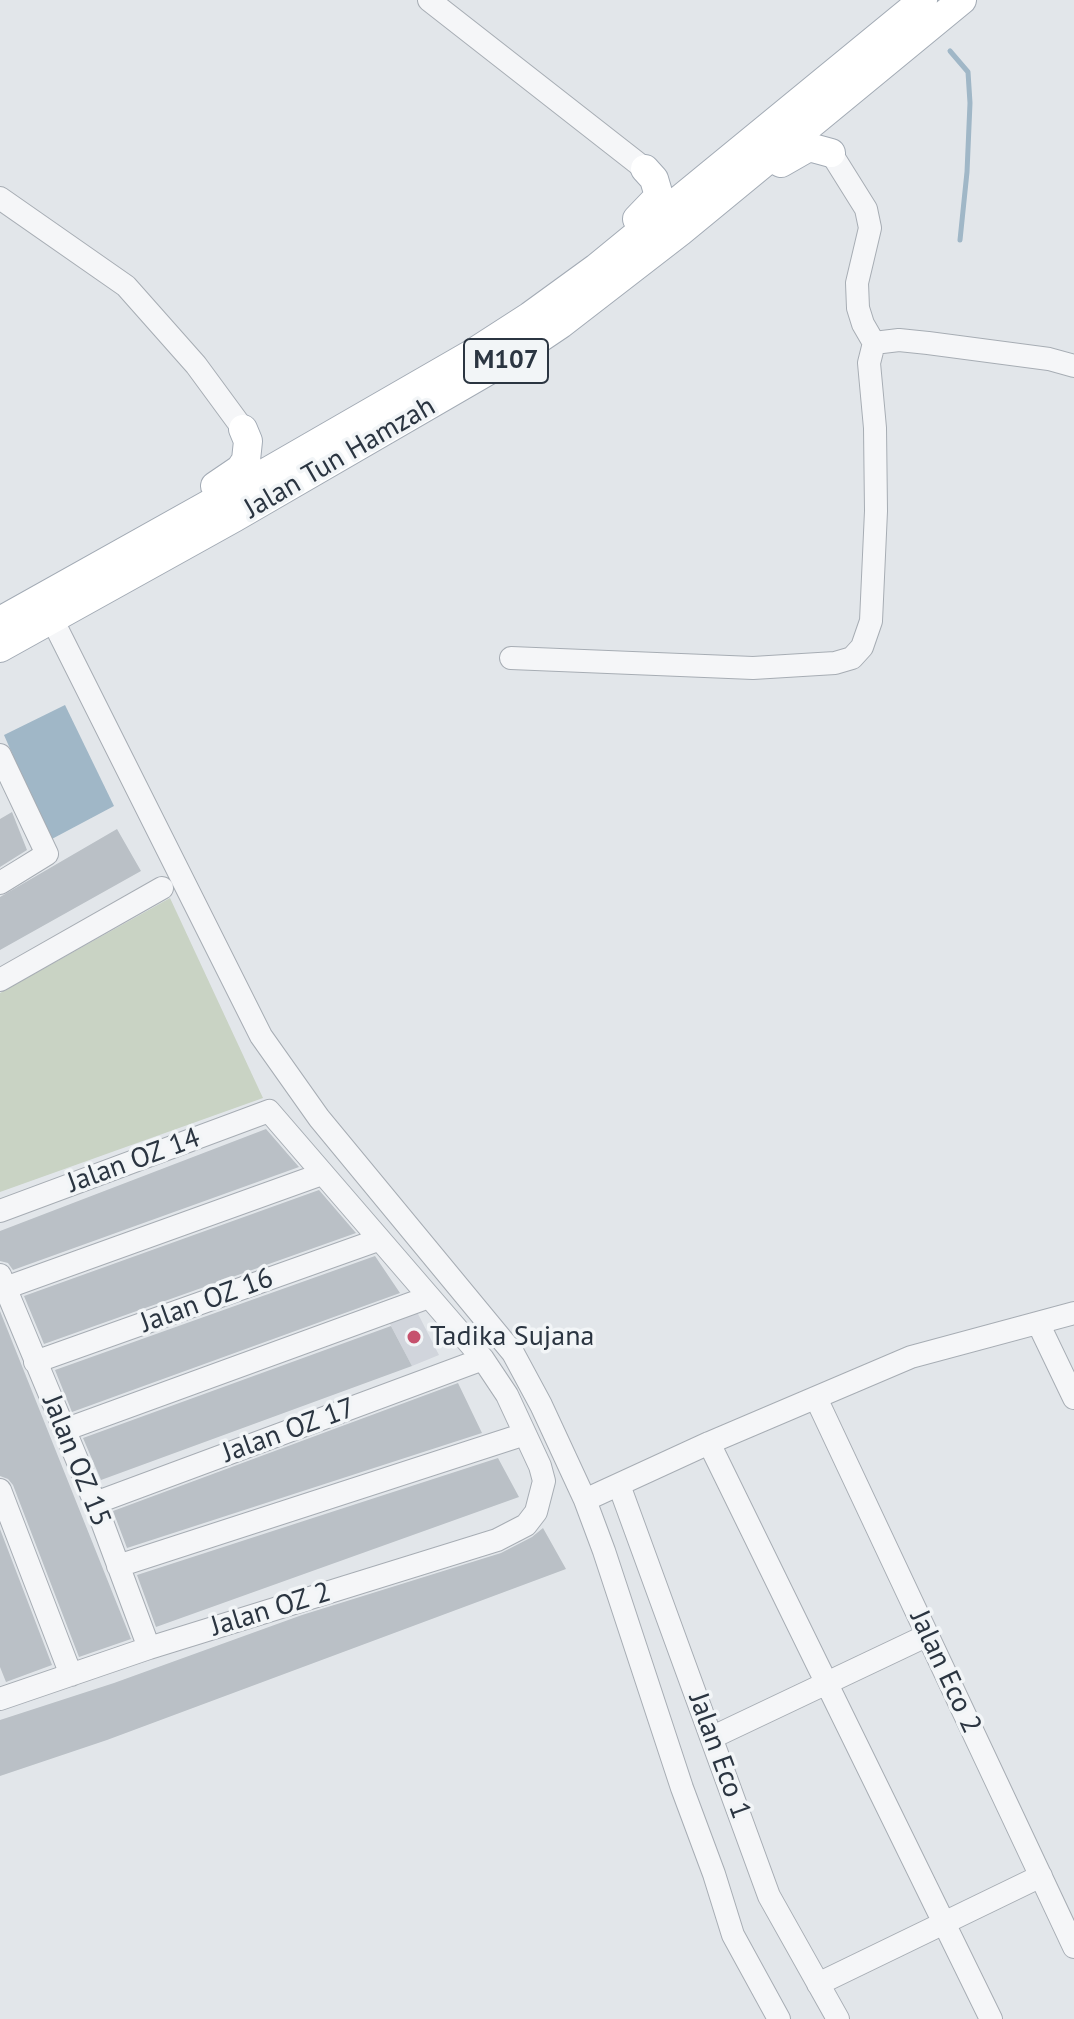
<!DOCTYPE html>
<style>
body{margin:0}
canvas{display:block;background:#e2e6ea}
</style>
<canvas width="1074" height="2019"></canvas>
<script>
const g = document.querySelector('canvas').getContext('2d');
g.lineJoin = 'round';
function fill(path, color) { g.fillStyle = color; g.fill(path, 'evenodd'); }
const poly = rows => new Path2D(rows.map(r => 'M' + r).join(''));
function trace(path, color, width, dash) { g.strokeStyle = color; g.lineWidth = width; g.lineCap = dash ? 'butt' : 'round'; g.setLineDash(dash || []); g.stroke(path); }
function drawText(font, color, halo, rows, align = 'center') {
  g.font = font + ' "PT Sans",sans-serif'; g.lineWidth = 7; g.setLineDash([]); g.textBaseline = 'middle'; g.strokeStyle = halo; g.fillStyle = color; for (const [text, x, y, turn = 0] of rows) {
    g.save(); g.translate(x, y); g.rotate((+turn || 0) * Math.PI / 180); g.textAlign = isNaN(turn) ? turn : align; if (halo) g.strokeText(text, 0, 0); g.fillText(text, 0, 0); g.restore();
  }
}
fill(poly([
 [415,1308,439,1355,412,1366,387,1318]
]), '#d1d5dc');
fill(poly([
 [170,898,263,1098,0,1192,0,993]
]), '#c9d3c4');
fill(poly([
 [65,705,114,806,50,840,4,735]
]), '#a0b7c7');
trace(poly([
 [950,51,968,72,970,103,967,172,960,240]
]), '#a0b7c7', 5);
fill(poly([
 [12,812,27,850,0,867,0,819],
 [117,829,141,871,0,950,0,897],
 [266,1129,299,1167,13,1270,8,1263,0,1261,0,1231],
 [319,1190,356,1233,44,1344,24,1296],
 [375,1256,400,1293,72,1412,55,1370],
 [0,1311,131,1639,79,1657,13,1485,8,1479,0,1476],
 [391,1326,412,1366,101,1480,83,1438],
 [458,1383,482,1433,127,1548,113,1511],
 [498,1458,519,1497,156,1627,137,1575],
 [543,1528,566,1569,107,1740,0,1776,0,1720,114,1683,302,1615,501,1553,532,1537],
 [0,1529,52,1665,6,1682,0,1667]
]), '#bac0c6');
const minor = poly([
 [429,0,645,169],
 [831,153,866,209,870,228,857,283,858,308,863,324,874,343],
 [0,198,126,286,196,365,243,429],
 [874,343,899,340,928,343,1049,359,1074,366],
 [52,619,261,1036,319,1118,513,1353,541,1405,585,1500,604,1551,682,1788,714,1874,733,1935,779,2019],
 [511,658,753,668,835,663,852,658,862,647,871,621,876,511,875,428,869,363,874,343],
 [0,755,47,854,0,883],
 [0,980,162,888],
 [0,1211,269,1111,483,1359,507,1395,540,1466,544,1481,536,1512,526,1525,497,1540,149,1648,0,1699],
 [0,1275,95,1503,149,1648],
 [5,1288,322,1174],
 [1038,1323,1074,1398],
 [35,1362,378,1240],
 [816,1398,1074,1947],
 [64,1430,429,1297],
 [709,1443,991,2019],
 [619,1485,769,1896,838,2019],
 [0,1490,71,1675],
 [585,1500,709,1443,911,1357,1074,1313],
 [95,1503,483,1359],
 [118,1566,525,1434],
 [713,1737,928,1635],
 [818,1984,1041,1876]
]);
const major = poly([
 [781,163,809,147,831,153],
 [637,219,659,196,654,179,645,169],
 [215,486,240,469,246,460,248,441,243,429],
 [0,621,270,470,468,356,530,316,596,268,923,0],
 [0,648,234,518,512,357,561,324,680,232,962,0]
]);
trace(minor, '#a7adb4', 24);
trace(major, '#a3abb5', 30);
trace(minor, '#f5f6f8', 22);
trace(major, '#fff', 28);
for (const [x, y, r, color] of [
 [414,1337,8,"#c6516d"]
]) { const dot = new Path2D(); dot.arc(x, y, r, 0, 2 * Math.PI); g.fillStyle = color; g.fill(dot); trace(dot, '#f2f5f7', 3); }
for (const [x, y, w] of [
 [506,361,84]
]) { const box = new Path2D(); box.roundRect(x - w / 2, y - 22, w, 44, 6); g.fillStyle = '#f2f5f7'; g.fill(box); trace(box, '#2b3541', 2); }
drawText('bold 26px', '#2b3541', null, [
 ["M107",506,361]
]);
drawText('28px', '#2b3541', '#f2f5f7', [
 ["Jalan Tun Hamzah",340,458,-30],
 ["Jalan OZ 14",134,1161,-20],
 ["Jalan OZ 16",207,1301,-20],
 ["Jalan OZ 17",289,1431,-20],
 ["Jalan OZ 15",76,1461,68],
 ["Jalan OZ 2",271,1610,-17],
 ["Jalan Eco 2",945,1672,65],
 ["Jalan Eco 1",719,1756,70]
]);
drawText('28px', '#2b3541', '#f2f5f7', [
 ["Tadika Sujana",430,1337]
], 'left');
</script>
